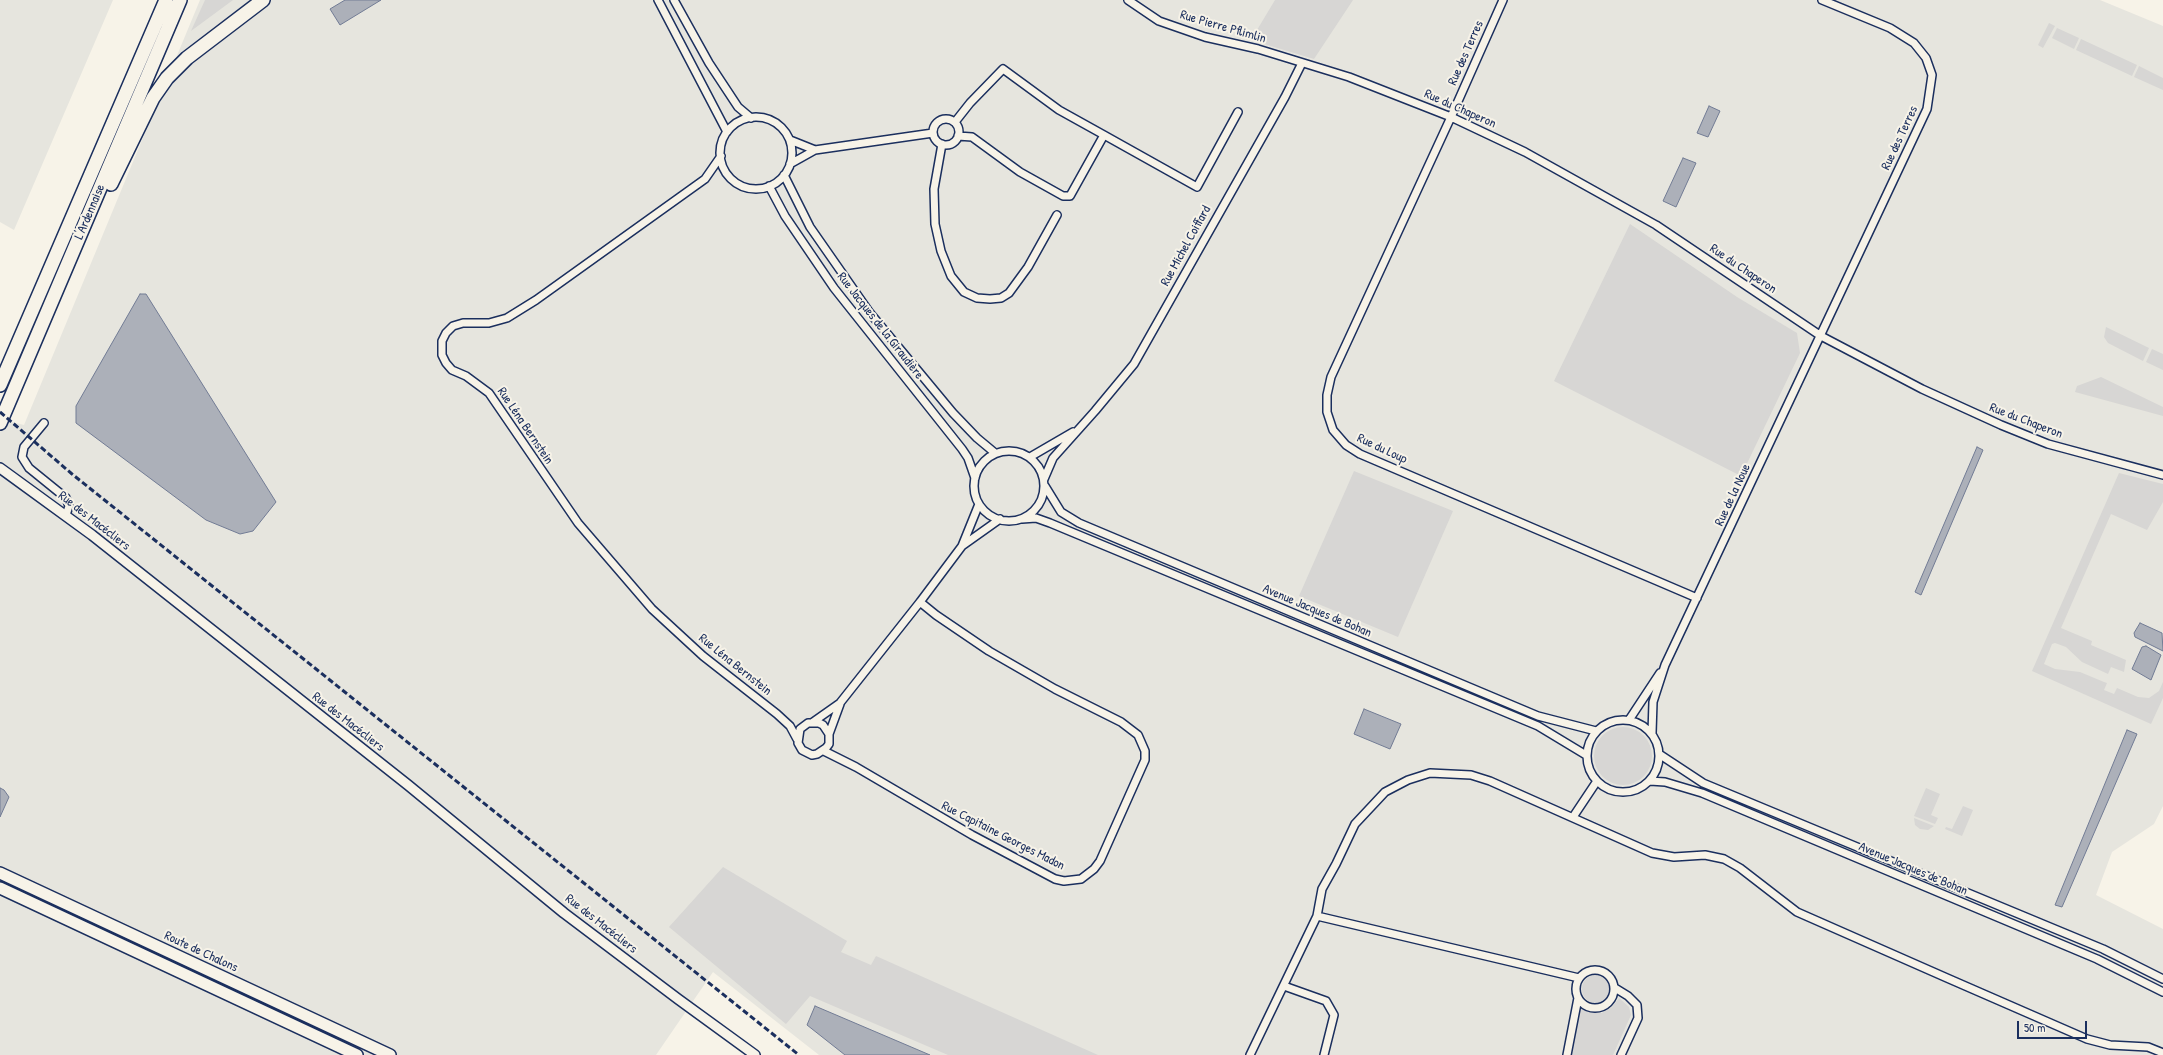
<!DOCTYPE html>
<meta charset="utf-8">
<style>
body{margin:0}
#map{position:relative;width:2163px;height:1055px;overflow:hidden;background:#f7f3e8;font-family:"Patrick Hand",sans-serif}
canvas{display:block}
.scale{position:absolute;left:2017px;top:1021px;width:70px;height:18px;box-sizing:border-box;border:2px solid #1b2f5e;border-top:0;padding-left:5px;font-size:12px;line-height:14px;white-space:nowrap;color:#1b2f5e;-webkit-text-stroke:3px #f7f3e8;paint-order:stroke}
</style>
<div id="map">
<canvas width="2163" height="1055"></canvas>
<div class="scale">50 m</div>
</div>
<script>
const g = document.querySelector('canvas').getContext('2d');
g.lineJoin = 'round';
function fill(path, color) { g.fillStyle = color; g.fill(path, 'evenodd'); }
const poly = rows => new Path2D(rows.map(r => 'M' + r).join(''));
function trace(path, color, width, dash) { g.strokeStyle = color; g.lineWidth = width; g.lineCap = dash ? 'butt' : 'round'; g.setLineDash(dash || []); g.stroke(path); }
function drawText(font, color, halo, rows, align = 'center') {
  g.font = font + ' "Patrick Hand",sans-serif'; g.lineWidth = 4; g.setLineDash([]); g.textBaseline = 'middle'; g.strokeStyle = halo; g.fillStyle = color; for (const [text, x, y, turn = 0] of rows) {
    g.save(); g.translate(x, y); g.rotate((+turn || 0) * Math.PI / 180); g.textAlign = isNaN(turn) ? turn : align; if (halo) g.strokeText(text, 0, 0); g.fillText(text, 0, 0); g.restore();
  }
}
fill(poly([
 [0,0,113,0,14,230,0,222],
 [200,0,2100,0,2163,26,2163,806,2154,824,2112,852,2096,895,2163,929,2163,1055,819,1055,713,972,656,1055,0,1055,0,419,24,425]
]), '#e6e5de');
fill(poly([
 [205,0,233,0,191,31],
 [1275,0,1353,0,1314,59,1251,40],
 [2049,23,2055,26,2043,48,2038,45],
 [2057,28,2079,38,2074,49,2052,38],
 [2081,39,2137,65,2132,76,2076,50],
 [2139,66,2163,78,2163,90,2134,77],
 [1630,224,1737,297,1797,333,1800,353,1741,476,1554,381],
 [2106,327,2149,348,2143,361,2108,343,2104,337],
 [2152,349,2163,354,2163,370,2146,362],
 [2101,377,2163,407,2163,416,2075,392,2077,386],
 [1354,471,1453,511,1398,637,1299,596],
 [2119,473,2163,484,2163,502,2147,530,2111,514,2061,628,2092,641,2091,645,2126,660,2124,672,2111,667,2108,674,2082,662,2066,647,2055,643,2052,644,2044,664,2055,669,2080,672,2104,682,2107,683,2104,690,2114,694,2117,688,2138,697,2149,698,2159,691,2163,682,2163,698,2151,724,2032,671],
 '1594 756a29 29 0 1 1 58 0a29 29 0 1 1-58 0Z',
 [1926,788,1940,794,1931,815,1938,818,1935,824,1914,816],
 [1963,806,1973,810,1962,836,1945,829,1946,827,1952,829],
 [1914,818,1934,826,1928,830,1920,829,1915,825],
 [723,867,847,941,841,952,871,965,876,956,1098,1055,948,1055,810,996,786,1024,669,927],
 '1582 989a14 14 0 1 1 28 0a14 14 0 1 1-28 0Z',
 [1619,998,1629,1007,1631,1015,1613,1055,1569,1055,1579,1007,1590,1013,1602,1013,1612,1007]
]), '#d7d6d4');
const water = poly([
 [345,0,381,0,340,25,330,9,345,0],
 [1709,106,1720,111,1708,137,1697,133,1709,106],
 [1683,158,1696,163,1676,207,1663,201,1683,158],
 [140,294,146,294,276,502,253,531,240,534,206,520,76,423,76,406,140,294],
 [1977,447,1983,450,1921,595,1915,592,1977,447],
 [2140,623,2162,633,2163,651,2135,637,2134,633,2140,623],
 [2146,646,2161,655,2151,680,2132,669,2142,647,2146,646],
 [1364,709,1401,724,1390,749,1354,734,1364,709],
 [2127,730,2137,734,2062,907,2055,905,2127,730],
 [0,788,4,790,9,797,0,817,0,788],
 [815,1006,930,1055,845,1055,807,1025,815,1006]
]);
fill(water, '#acb0b9');
trace(water, '#727c95', 1);
const minor = poly([
 [658,0,727,132],
 [674,0,709,63,738,107,751,118],
 [1128,0,1159,21,1205,37,1258,49,1349,77,1451,117,1525,152,1656,225,1821,336,1922,389,2001,425,2048,444,2163,475],
 [1503,0,1451,117,1331,377,1327,395,1327,412,1333,430,1346,445,1360,454,1697,598],
 '720 153a36 36 0 1 1 72 0a36 36 0 1 1-72 0Z',
 '933 132a13 13 0 1 1 26 0a13 13 0 1 1-26 0Z',
 [955,122,970,103,1003,69,1059,110,1104,135,1070,196,1063,196,1020,172,972,137,958,136],
 [1104,135,1197,187,1238,112],
 [790,140,815,150],
 [942,144,934,189,935,224,941,251,951,276,964,292,977,298,990,299,1001,298,1009,293,1028,267,1057,215],
 [721,156,705,179,536,300,507,318,489,323,463,323,453,326,446,333,442,341,442,355,446,363,452,370,466,376,489,393,578,523,652,609,703,656,777,714,790,726,797,739],
 [790,164,815,150,933,133],
 [784,175,810,227,870,313,953,413,977,438,995,453],
 [769,186,785,216,834,288,962,449,968,458,975,478],
 [44,423,24,447,22,457,29,468,66,498,69,506,66,515],
 '974 486a35 35 0 1 1 70 0a35 35 0 1 1-70 0Z',
 [1030,457,1073,432],
 [1044,479,1053,458,1095,411,1134,364,1285,97,1302,63],
 [1045,486,1061,512,1079,523,1538,716,1596,731],
 [1022,519,1036,518,1050,523,1538,726,1586,755],
 [962,546,1000,519],
 '1587 756a36 36 0 1 1 72 0a36 36 0 1 1-72 0Z',
 [1629,720,1660,673],
 [813,722,840,703,920,602,962,546,979,504],
 [1652,733,1653,702,1665,665,1927,109,1932,75,1926,58,1914,43,1890,28,1822,0],
 [829,734,823,725,819,723,808,723,800,729,798,743,802,750,812,755,817,754,826,748,829,744,829,734,840,704],
 [824,751,856,767,972,835,1055,879,1064,881,1081,879,1094,869,1100,861,1145,760,1145,751,1138,735,1121,722,1055,689,989,651,936,615,920,602],
 [1659,754,1703,783,2103,949,2163,979],
 [1650,781,1665,782,1702,793,2097,959,2163,992],
 [1573,817,1597,781],
 [1317,916,1579,978],
 '1576 989a19 19 0 1 1 38 0a19 19 0 1 1-38 0Z',
 [1284,986,1326,1001,1334,1015,1324,1055],
 [1615,988,1628,996,1637,1005,1638,1018,1621,1055],
 [1250,1055,1317,916,1322,889,1336,864,1355,824,1385,792,1408,780,1430,773,1471,775,1490,781,1652,853,1674,857,1705,855,1724,859,1740,868,1797,912,1947,978,2087,1039,2110,1045,2148,1047,2163,1053],
 [1567,1055,1578,998]
]);
const tertiary = poly([
 [0,468,92,535,408,785,564,913,678,999,755,1055]
]);
const primary = poly([
 [0,873,390,1055],
 [0,888,357,1055]
]);
const motorway = poly([
 [111,184,153,98,167,78,187,58,263,0],
 [0,385,166,0],
 [0,423,180,0]
]);
trace(minor, '#1b2f5e', 10);
trace(tertiary, '#1b2f5e', 12);
trace(primary, '#1b2f5e', 14);
trace(motorway, '#1b2f5e', 16);
trace(minor, '#f7f3e8', 7);
trace(tertiary, '#f7f3e8', 9);
trace(primary, '#f7f3e8', 11);
trace(motorway, '#f7f3e8', 13);
trace(poly([
 [0,412,72,474,799,1055]
]), '#1b2f5e', 3, [6, 3]);
drawText('13px', '#1b2f5e', '#f7f3e8', [
 ["Rue Pierre Pflimlin",1223,27,16],
 ["Rue des Terres",1466,53,-66],
 ["Rue du Chaperon",1460,109,24],
 ["Rue des Terres",1900,138,-65],
 ["L'Ardennaise",90,212,-67],
 ["Rue Michel Coiffard",1186,246,-61],
 ["Rue du Chaperon",1743,269,34],
 ["Rue Jacques de la Giraudière",880,326,52],
 ["Rue du Chaperon",2026,421,21],
 ["Rue Léna Bernstein",525,426,56],
 ["Rue du Loup",1382,449,25],
 ["Rue de la Noue",1733,495,-65],
 ["Rue des Macécliers",94,521,38],
 ["Avenue Jacques de Bohan",1317,611,23],
 ["Rue Léna Bernstein",735,665,39],
 ["Rue des Macécliers",348,722,38],
 ["Rue Capitaine Georges Madon",1003,836,27],
 ["Avenue Jacques de Bohan",1913,869,23],
 ["Rue des Macécliers",601,924,38],
 ["Route de Chalons",201,952,25]
]);
</script>
